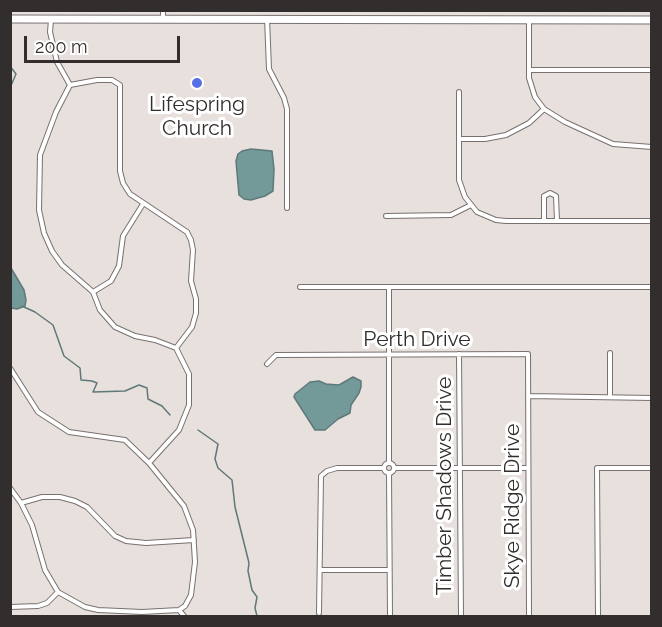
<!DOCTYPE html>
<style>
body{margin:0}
#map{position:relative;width:662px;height:627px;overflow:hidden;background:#e7e0dd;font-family:Raleway,sans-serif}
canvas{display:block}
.frame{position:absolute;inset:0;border:12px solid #312e2d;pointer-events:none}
.scale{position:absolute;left:24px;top:36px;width:156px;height:27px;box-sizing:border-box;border:3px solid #312e2d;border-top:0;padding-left:8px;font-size:18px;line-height:21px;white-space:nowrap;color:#312e2d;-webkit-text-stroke:4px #fff;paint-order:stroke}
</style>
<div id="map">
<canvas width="662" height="627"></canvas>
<div class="frame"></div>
<div class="scale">200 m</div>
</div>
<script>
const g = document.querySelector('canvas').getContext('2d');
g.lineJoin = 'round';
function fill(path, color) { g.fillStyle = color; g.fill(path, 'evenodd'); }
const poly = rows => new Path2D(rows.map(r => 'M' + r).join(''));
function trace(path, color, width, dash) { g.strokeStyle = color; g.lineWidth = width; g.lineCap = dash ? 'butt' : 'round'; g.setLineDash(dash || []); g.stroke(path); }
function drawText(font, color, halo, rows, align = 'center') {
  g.font = font + ' Raleway,sans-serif'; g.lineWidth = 6; g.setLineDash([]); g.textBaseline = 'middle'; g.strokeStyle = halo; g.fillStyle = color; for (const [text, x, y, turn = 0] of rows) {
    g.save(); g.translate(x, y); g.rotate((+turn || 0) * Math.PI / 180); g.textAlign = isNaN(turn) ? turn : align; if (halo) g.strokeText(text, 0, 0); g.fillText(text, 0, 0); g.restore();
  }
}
const water = poly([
 [251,149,272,151,274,169,273,191,265,196,251,200,244,199,239,195,236,161,238,154,242,151,251,149],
 [11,268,24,290,26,300,25,306,17,309,11,308,11,268],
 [353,377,361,381,361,387,359,393,351,405,350,413,338,419,325,430,315,430,294,397,295,394,310,382,319,381,326,384,339,385,353,377]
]);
fill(water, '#739999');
trace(water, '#5f7979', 1.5);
trace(poly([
 [10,66,16,74,10,88],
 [22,306,35,312,53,325,64,356,80,368,81,380,92,381,97,383,93,392,125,391,139,385,147,388,148,399,162,406,170,415],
 [198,430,218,444,215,459,218,468,232,480,235,507,249,563,248,571,252,590,257,597,255,608,257,616]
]), '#5f7979', 1.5);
const minor = poly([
 [267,18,269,69,284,98,287,109,287,208],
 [163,19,163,10],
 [51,20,50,32,57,62,70,85],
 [529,20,529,78,535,97,544,109,565,122,613,144,652,147],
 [529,70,652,70],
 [70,85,56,112,40,155,39,210,44,233,52,251,62,265,93,292,100,310,115,327,135,336,155,340,176,348,189,374,189,405,179,430,149,463],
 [70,85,97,80,112,80,120,85,120,171,123,183,130,194,187,232,191,240,193,250,191,281,196,299,196,313,192,327,176,348],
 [459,92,459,180,465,197,477,212,496,220,506,221,652,221],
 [459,139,485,139,506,135,529,123,544,109],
 [386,216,451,215,471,205],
 [544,221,544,196,550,193,556,196,557,221],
 [300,287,652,287],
 [389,287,389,463],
 [93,292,111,281,119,266,123,236,143,204],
 [610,353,610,396],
 [459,354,461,616],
 [267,364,276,355,528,354,529,616],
 [10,368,38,412,69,432,125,440,149,463,184,506,193,530,195,562,191,595,185,606,179,610,184,616],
 [528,396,652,398],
 '384 468a5 5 0 1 1 10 0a5 5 0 1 1-10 0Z',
 [394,468,528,468],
 [389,473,390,616],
 [10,488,21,503,32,525,45,570,58,592,85,607,98,610,142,612,179,610],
 [21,503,42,497,60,497,75,501,87,507,115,536,126,541,146,543,194,540],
 [320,570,389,570],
 [10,607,38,606,47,603,58,592],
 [319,613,321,476,327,471,337,468,384,468],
 [598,616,597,468,652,468]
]);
const primary = poly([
 [10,19,652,20]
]);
trace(minor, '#78716f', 6);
trace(primary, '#78716f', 9);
trace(minor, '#fff', 4);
trace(primary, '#fff', 7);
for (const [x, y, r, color] of [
 [197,83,6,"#5770e6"]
]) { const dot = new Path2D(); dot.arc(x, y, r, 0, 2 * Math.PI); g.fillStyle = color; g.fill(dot); trace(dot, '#fff', 2); }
drawText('21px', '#312e2d', '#fff', [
 ["Lifespring",197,105],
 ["Church",197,129]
]);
drawText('21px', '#312e2d', '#fff', [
 ["Perth Drive",417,340],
 ["Timber Shadows Drive",445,486,-90],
 ["Skye Ridge Drive",513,506,-90]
]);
</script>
